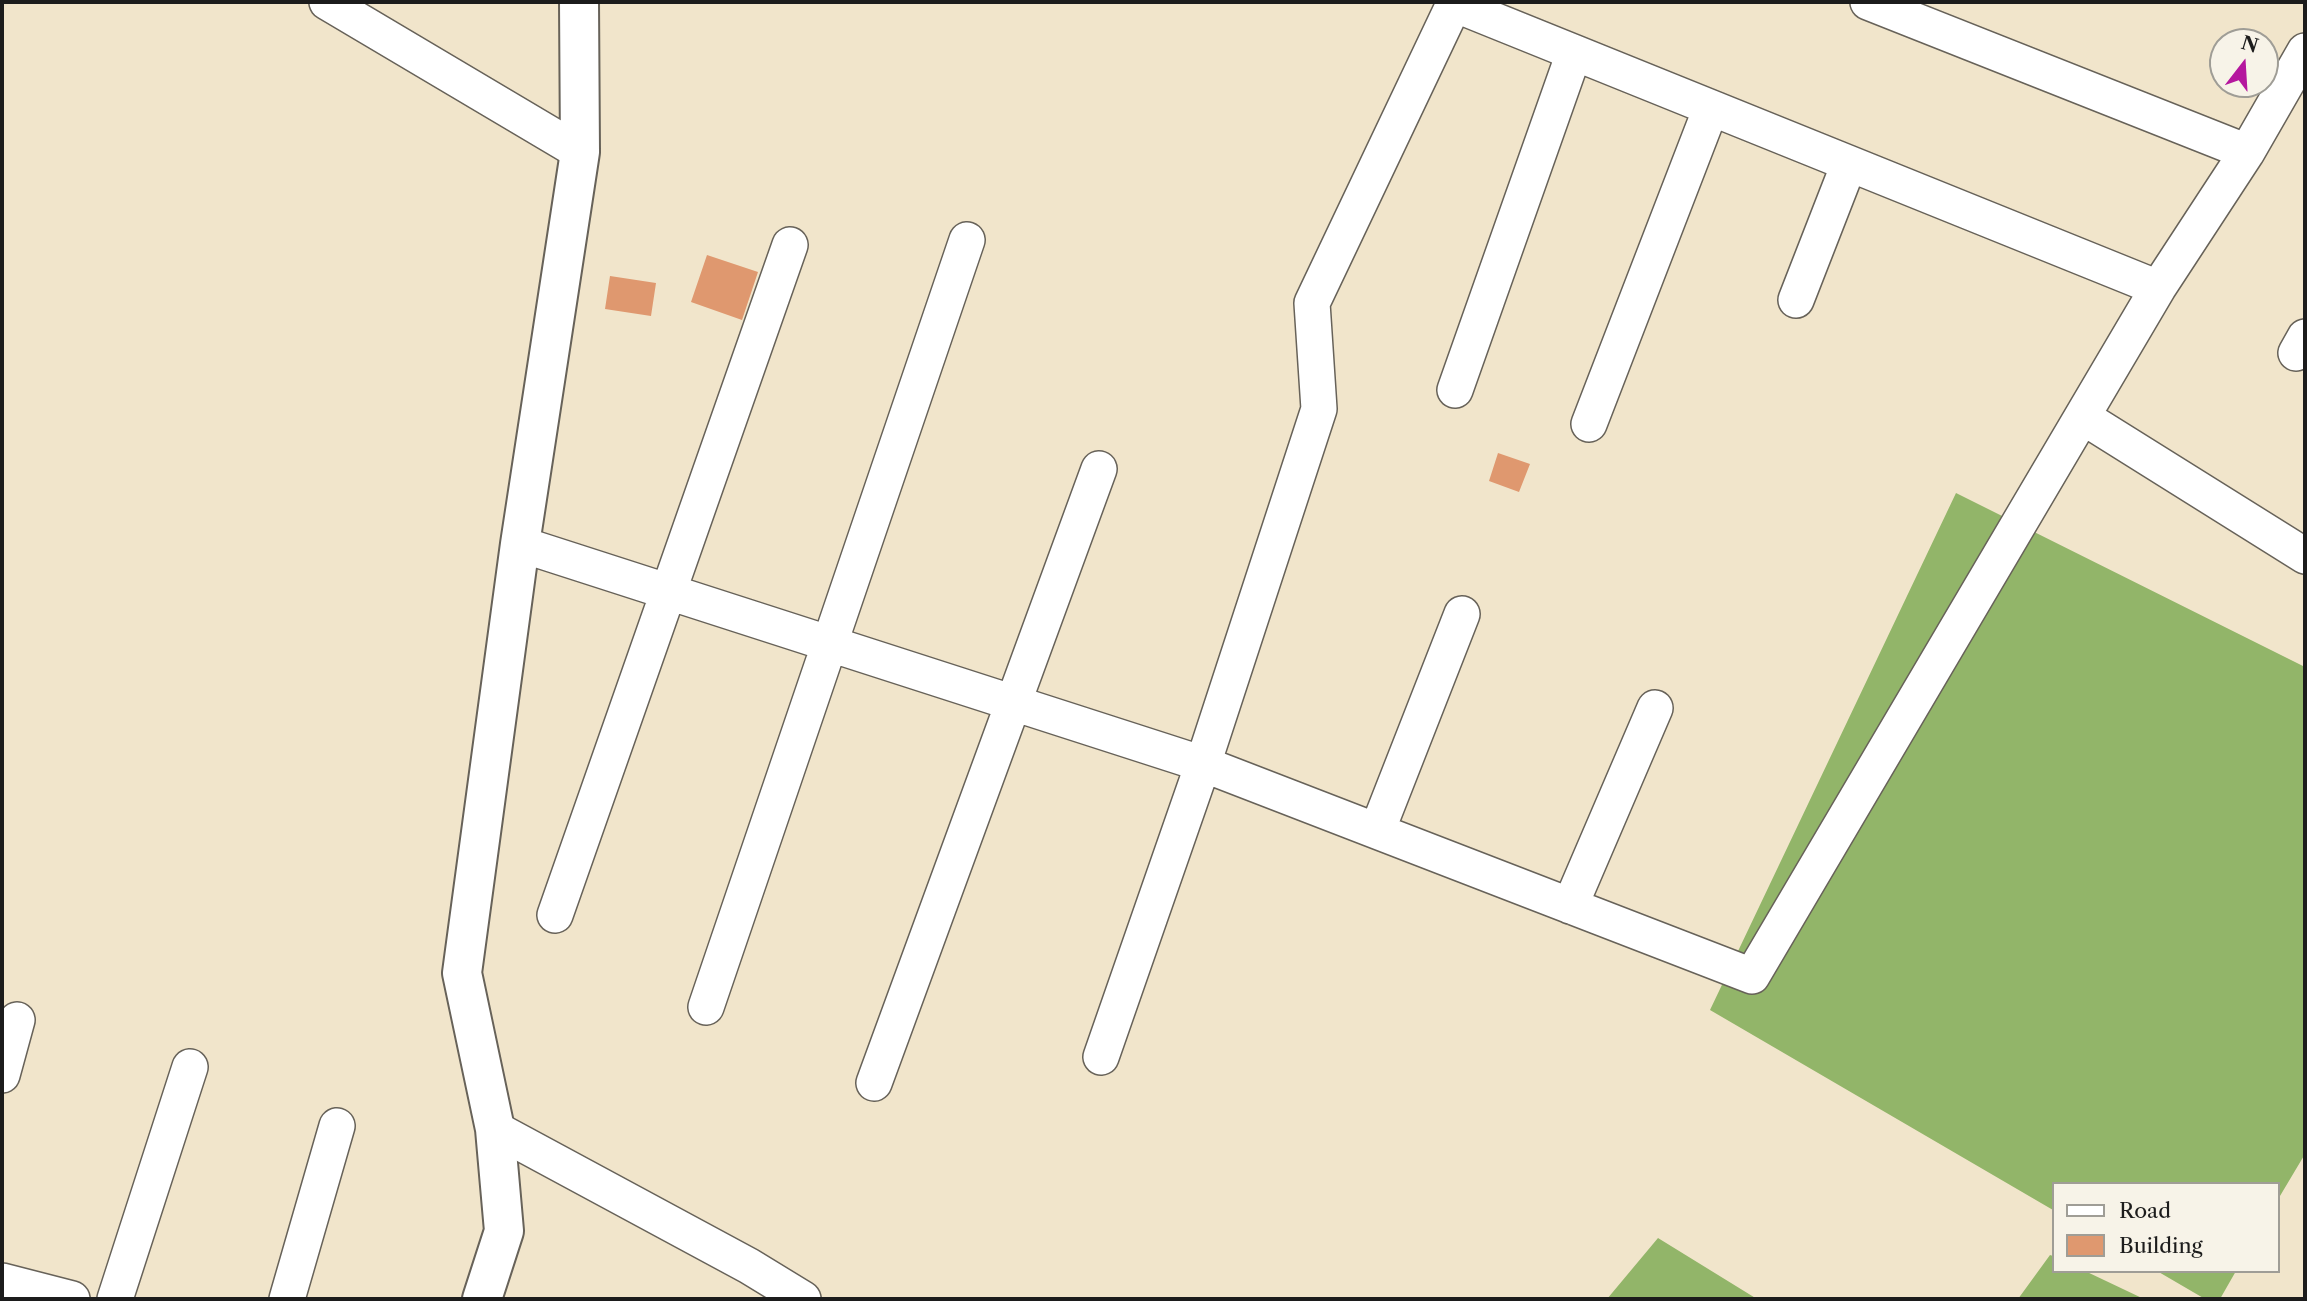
<!DOCTYPE html>
<style>
body{margin:0}
#map{position:relative;width:2307px;height:1301px;overflow:hidden;background:#f1e5cb;font-family:"Libre Caslon Text",serif}
canvas{display:block}
.frame{position:absolute;inset:0;border:4px solid #1c1c1c;pointer-events:none}
.legend{position:absolute;left:2052px;top:1182px;width:228px;height:91px;box-sizing:border-box;background:#f7f3e8;border:2px solid #9f9d96;margin:0;padding:9px 12px;list-style:none;font-size:21px;color:#1c1c1c}
.legend li{display:flex;align-items:center;gap:14px;height:35px}
.legend b{width:35px;border:2px solid #9f9d96}
.north{position:absolute;left:2209px;top:28px;width:70px;height:70px;box-sizing:border-box;background:#f7f3e8;border:2px solid #9f9d96;border-radius:50%;rotate:17deg;font-size:19px;font-weight:700;line-height:28px;text-align:center;color:#1c1c1c}
.north::after{content:'';display:block;margin:auto;width:24px;height:32px;background:#b5179e;clip-path:polygon(50% 0,100% 100%,50% 72%,0 100%)}
</style>
<div id="map">
<canvas width="2307" height="1301"></canvas>
<div class="frame"></div>
<ul class="legend">
<li><b style="height:9px;background:#fff"></b>Road</li>
<li><b style="height:19px;background:#df986f"></b>Building</li>
</ul>
<div class="north">N</div>
</div>
<script>
const g = document.querySelector('canvas').getContext('2d');
g.lineJoin = 'round';
function fill(path, color) { g.fillStyle = color; g.fill(path, 'evenodd'); }
const poly = rows => new Path2D(rows.map(r => 'M' + r).join(''));
function trace(path, color, width, dash) { g.strokeStyle = color; g.lineWidth = width; g.lineCap = dash ? 'butt' : 'round'; g.setLineDash(dash || []); g.stroke(path); }
fill(poly([
 [1956,493,2305,667,2305,1154,2277,1201,2277,1184,2053,1184,2053,1210,1710,1010],
 [1658,1238,1757,1299,1607,1299],
 [2050,1255,2053,1256,2053,1271,2085,1271,2144,1299,2018,1299],
 [2157,1271,2236,1271,2220,1299,2205,1299]
]), '#92b569');
fill(poly([
 [707,255,758,272,742,320,691,302],
 [610,276,656,283,651,316,605,309],
 [1498,453,1530,464,1519,492,1489,481]
]), '#df986f');
const minor = poly([
 [327,2,580,152],
 [1868,2,2247,152],
 [1454,4,2158,288,2247,152,2305,51],
 [1796,300,1849,164],
 [2296,353,2305,337],
 [1455,390,1574,53],
 [2083,417,2305,556],
 [1589,424,1711,108],
 [520,544,1203,764,1319,409,1312,303,1455,2],
 [1377,831,1462,614],
 [1570,906,1655,708],
 [555,915,790,245],
 [706,1007,967,240],
 [1101,1057,1203,764,1752,976,2158,288],
 [2,1075,17,1020],
 [874,1083,1099,469],
 [495,1129,749,1266,803,1299],
 [2,1281,72,1299],
 [115,1299,190,1067],
 [287,1299,337,1126]
]);
const tertiary = poly([
 [482,1299,504,1231,495,1129,462,973,520,544,580,152,579,2]
]);
trace(minor, '#676259', 38);
trace(tertiary, '#676259', 42);
trace(minor, '#fff', 35);
trace(tertiary, '#fff', 38);
</script>
